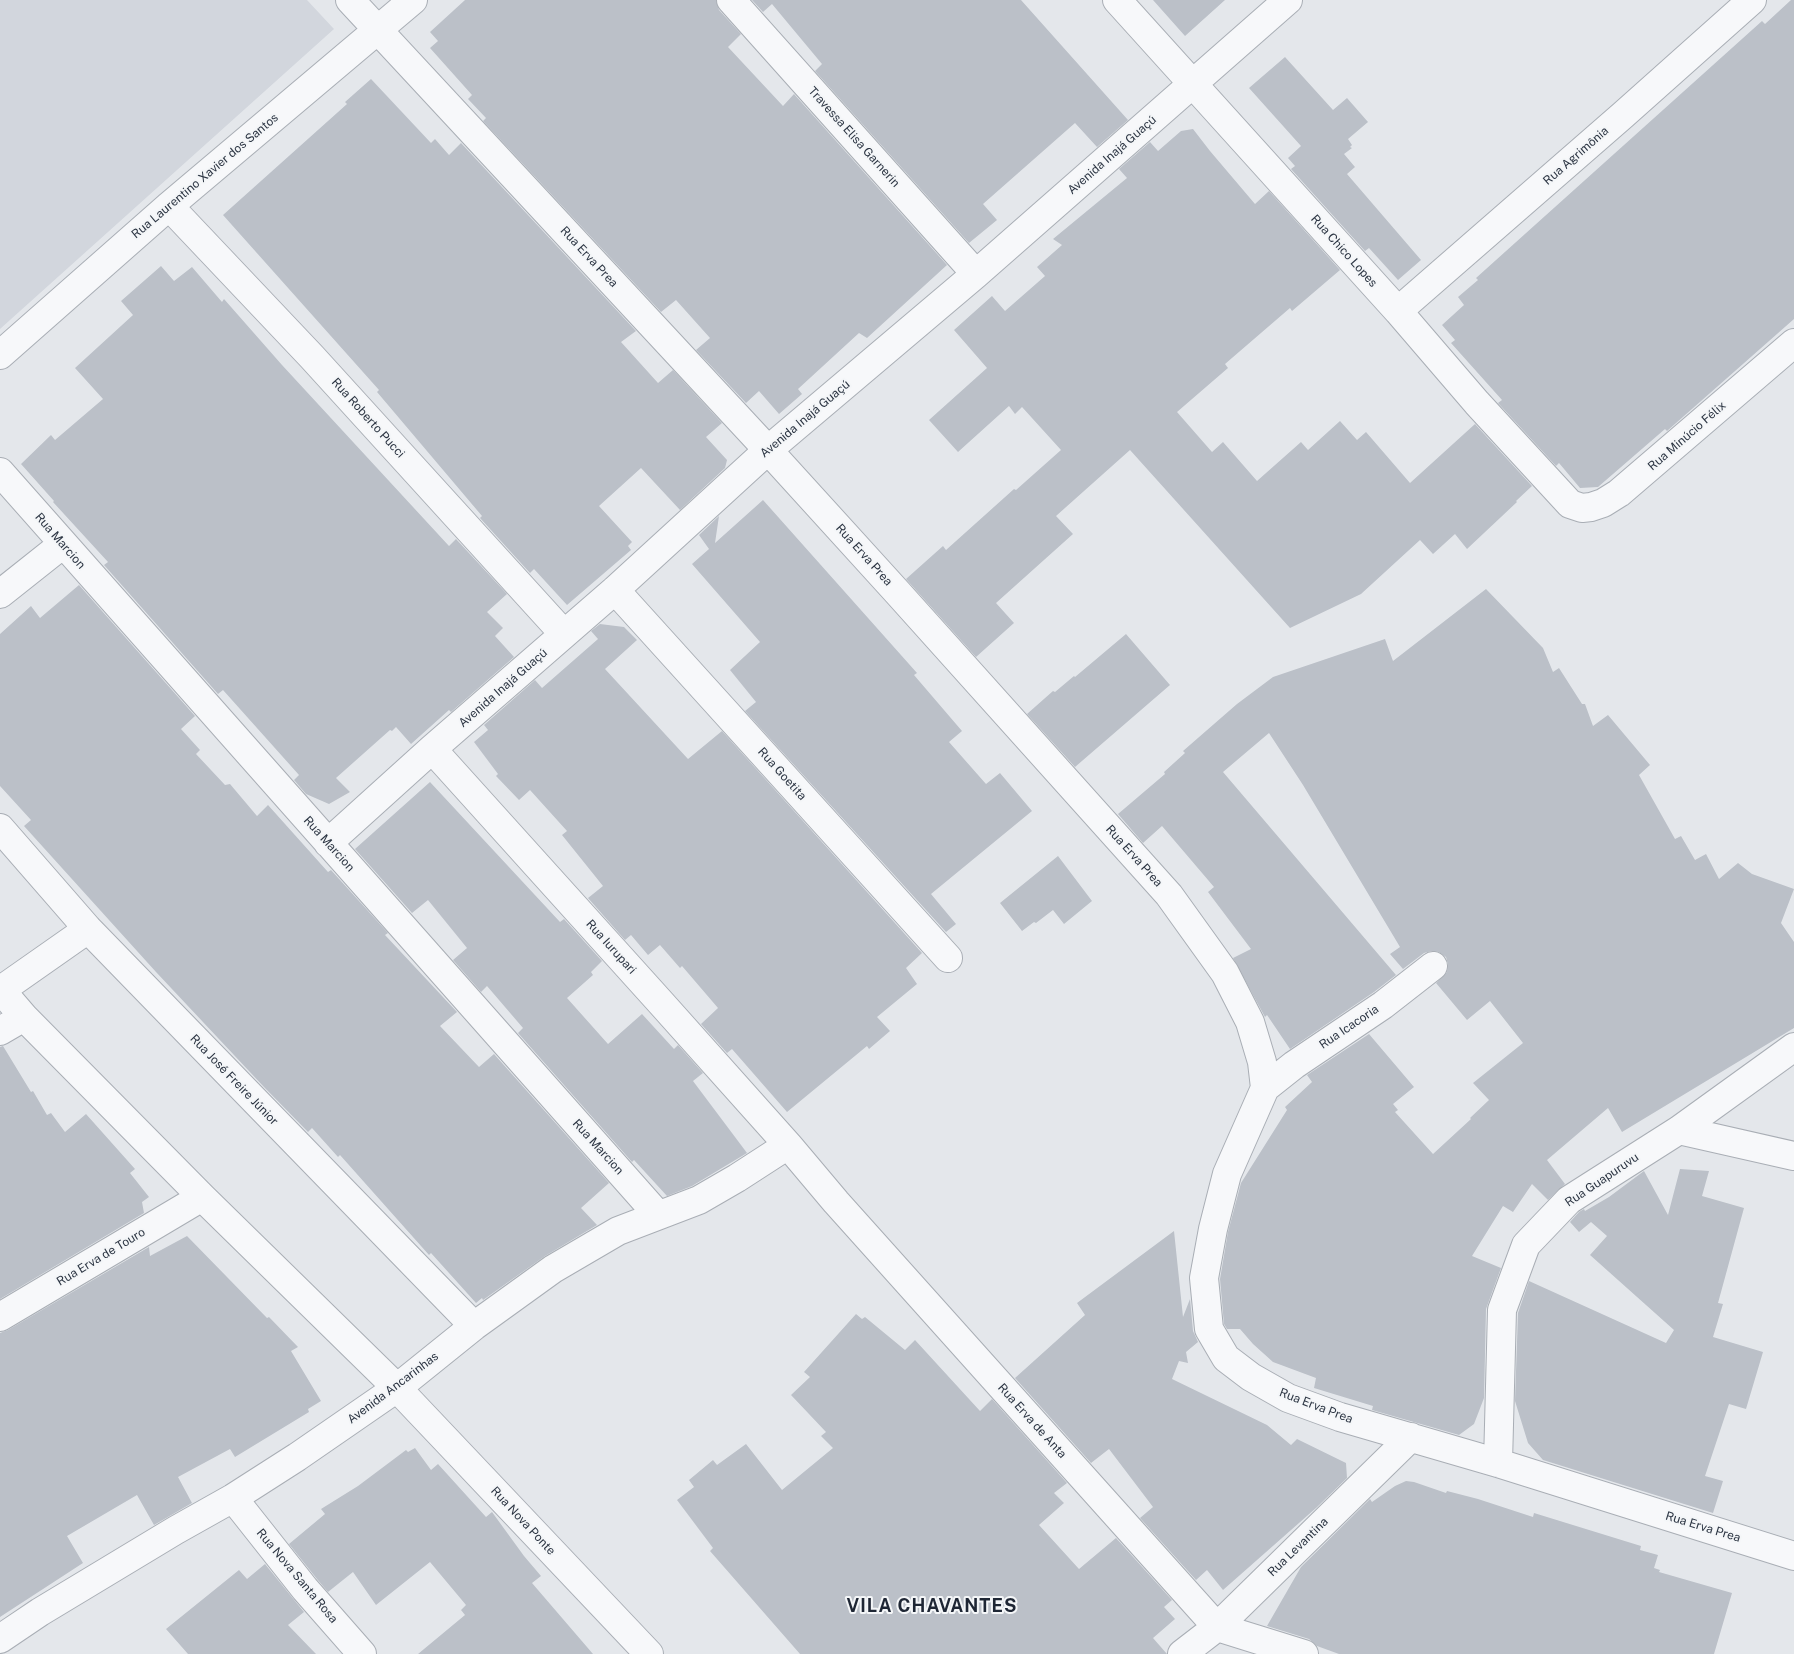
<!DOCTYPE html>
<meta charset="utf-8">
<style>
body{margin:0}
canvas{display:block;background:#e4e7eb}
</style>
<canvas width="1794" height="1654"></canvas>
<script>
const g = document.querySelector('canvas').getContext('2d');
g.lineJoin = 'round';
function fill(path, color) { g.fillStyle = color; g.fill(path, 'evenodd'); }
const poly = rows => new Path2D(rows.map(r => 'M' + r).join(''));
function trace(path, color, width, dash) { g.strokeStyle = color; g.lineWidth = width; g.lineCap = dash ? 'butt' : 'round'; g.setLineDash(dash || []); g.stroke(path); }
function drawText(font, color, halo, rows, align = 'center') {
  g.font = font + ' "Public Sans",sans-serif'; g.lineWidth = 4; g.setLineDash([]); g.textBaseline = 'middle'; g.strokeStyle = halo; g.fillStyle = color; for (const [text, x, y, turn = 0] of rows) {
    g.save(); g.translate(x, y); g.rotate((+turn || 0) * Math.PI / 180); g.textAlign = isNaN(turn) ? turn : align; if (halo) g.strokeText(text, 0, 0); g.fillText(text, 0, 0); g.restore();
  }
}
fill(poly([
 [0,0,307,0,334,29,0,329]
]), '#d2d6dd');
fill(poly([
 [465,0,716,0,719,10,741,34,728,47,783,106,794,94,947,265,867,338,859,333,798,389,802,394,779,414,759,391,746,403,696,350,710,338,676,300,661,312,483,121,486,118,468,99,472,95,430,48,438,41,430,32],
 [752,0,1021,0,1128,120,1097,147,1075,123,983,204,997,220,969,243,815,71,822,64,772,4,763,12],
 [1153,0,1225,0,1185,36],
 [1791,0,1794,0,1794,319,1667,431,1665,429,1598,487,1580,488,1559,463,1556,466,1498,403,1502,400,1451,343,1455,340,1442,325,1464,305,1458,297,1478,280,1476,278,1762,21,1765,24],
 [1285,57,1333,110,1347,98,1368,122,1348,139,1352,145,1350,147,1352,148,1344,154,1355,167,1347,174,1421,260,1398,280,1369,248,1365,251,1291,169,1295,166,1288,158,1301,146,1249,88],
 [371,79,431,143,435,139,449,155,461,143,636,331,621,342,658,383,673,370,722,423,706,437,727,460,725,468,680,510,641,468,599,506,632,542,628,546,631,550,567,605,534,569,530,573,480,518,482,516,377,392,379,390,223,215,347,104,345,102],
 [1193,129,1210,151,1255,204,1269,191,1340,270,1292,311,1290,308,1225,364,1228,368,1177,412,1212,452,1223,442,1257,481,1301,442,1308,450,1340,421,1357,440,1366,432,1410,483,1475,424,1532,486,1516,501,1517,502,1467,549,1455,534,1433,554,1420,540,1361,594,1290,628,1130,450,1056,516,1073,534,996,603,1014,623,976,657,906,579,943,546,946,550,1014,489,1016,490,1061,450,1022,407,1015,414,1009,406,958,452,929,420,987,368,954,330,992,296,1005,311,1045,276,1037,267,1062,245,1053,239,1127,178,1119,169,1150,142,1158,151,1181,131],
 [161,266,174,281,192,267,222,302,224,299,282,365,449,546,456,539,507,594,487,612,503,628,495,636,514,657,451,712,449,710,411,744,396,727,392,731,390,730,336,778,350,792,329,804,306,794,294,780,299,775,223,690,218,694,104,565,108,562,53,502,54,501,21,464,51,435,55,440,103,399,75,368,133,315,121,301],
 [763,500,917,673,914,675,962,731,949,742,986,784,1000,773,1032,811,931,894,956,924,946,932,745,711,756,702,730,670,760,642,692,564,709,549,699,535,719,516,715,543],
 [79,585,195,716,181,729,200,750,196,754,225,785,230,784,257,816,268,805,328,872,331,870,388,933,385,935,457,1012,440,1026,479,1067,494,1054,609,1183,581,1208,597,1225,545,1256,483,1300,482,1298,476,1303,431,1253,429,1255,340,1155,338,1157,312,1128,308,1132,264,1087,156,972,24,826,31,820,0,786,0,634,31,606,40,618],
 [1486,589,1543,648,1553,672,1559,668,1582,704,1585,704,1593,726,1608,715,1650,765,1639,775,1675,839,1681,836,1695,860,1706,854,1719,879,1738,863,1752,874,1794,889,1781,923,1794,942,1794,1028,1622,1132,1608,1108,1547,1160,1565,1184,1548,1200,1532,1184,1513,1212,1503,1206,1472,1256,1501,1268,1486,1309,1484,1398,1474,1424,1459,1435,1372,1410,1373,1406,1314,1388,1316,1378,1273,1362,1253,1344,1240,1329,1227,1329,1224,1324,1220,1279,1228,1232,1241,1183,1287,1110,1285,1107,1312,1082,1307,1075,1369,1034,1414,1087,1393,1104,1398,1110,1395,1112,1433,1154,1471,1119,1470,1118,1489,1100,1473,1083,1523,1043,1490,1001,1467,1020,1436,983,1447,972,1448,964,1446,957,1439,952,1431,951,1424,953,1403,969,1390,954,1400,947,1303,785,1269,733,1223,772,1396,975,1374,992,1290,1049,1267,1015,1265,1017,1233,958,1251,949,1208,892,1214,887,1162,826,1143,843,1118,814,1165,774,1164,772,1185,753,1183,751,1237,704,1273,677,1385,639,1393,661],
 [600,624,624,627,637,640,605,669,688,759,722,731,922,953,906,968,917,984,877,1017,890,1031,869,1049,867,1046,787,1112,732,1049,727,1053,701,1024,718,1008,682,966,680,968,660,945,648,955,631,935,625,940,588,898,603,886,562,835,567,831,530,790,519,800,496,776,498,774,474,742,488,730,484,725,535,680,542,688,598,639,591,631],
 [1126,634,1170,685,1075,767,1027,714,1053,691,1055,692,1074,676,1075,677],
 [430,782,560,922,564,919,602,961,591,972,593,975,567,998,608,1044,642,1014,674,1049,678,1045,703,1073,693,1081,747,1153,692,1186,667,1196,634,1160,632,1162,518,1033,523,1028,487,986,481,992,453,960,467,948,428,900,412,913,355,849],
 [1058,856,1092,901,1064,924,1053,910,1036,923,1034,922,1022,931,1000,903],
 [3,1046,31,1092,33,1091,47,1115,51,1113,65,1132,86,1114,135,1169,130,1173,149,1197,142,1202,144,1213,0,1299,0,1047],
 [1680,1169,1709,1171,1702,1196,1744,1208,1718,1303,1723,1304,1713,1337,1763,1352,1746,1409,1729,1404,1705,1476,1723,1481,1713,1513,1543,1460,1528,1443,1515,1401,1518,1313,1529,1281,1666,1343,1674,1330,1590,1255,1607,1236,1591,1222,1579,1232,1570,1222,1579,1212,1584,1209,1585,1211,1609,1197,1644,1171,1668,1215],
 [1174,1231,1183,1317,1190,1299,1193,1331,1198,1342,1186,1352,1188,1363,1179,1361,1172,1379,1267,1425,1291,1445,1297,1439,1346,1463,1347,1478,1316,1508,1223,1590,1207,1570,1196,1580,1140,1518,1153,1507,1109,1449,1091,1463,1015,1378,1085,1315,1077,1303],
 [187,1236,267,1318,269,1317,298,1347,291,1351,321,1401,308,1409,309,1412,235,1457,230,1449,178,1477,192,1503,154,1525,137,1495,67,1536,83,1563,0,1617,0,1333,8,1330,149,1247,150,1256],
 [856,1314,862,1319,865,1317,905,1350,915,1340,980,1411,992,1399,1067,1483,1054,1493,1064,1503,1039,1525,1079,1569,1116,1538,1172,1600,1164,1607,1175,1619,1153,1638,1167,1654,800,1654,710,1551,713,1548,677,1500,694,1487,689,1480,713,1460,717,1465,746,1444,782,1490,833,1448,821,1436,826,1432,791,1395,810,1377,804,1372],
 [415,1448,431,1470,438,1464,486,1517,492,1512,524,1556,541,1576,532,1583,593,1654,418,1654,465,1615,461,1610,466,1605,430,1562,376,1605,353,1572,328,1592,317,1579,289,1544,325,1514,321,1509,358,1486,406,1450,408,1452],
 [1406,1481,1414,1482,1446,1493,1447,1491,1478,1499,1533,1517,1534,1513,1641,1546,1640,1550,1658,1555,1654,1568,1660,1570,1659,1572,1732,1593,1714,1654,1339,1654,1317,1646,1309,1639,1267,1626,1301,1567,1370,1499,1372,1502,1395,1486],
 [265,1564,304,1612,288,1625,316,1654,188,1654,166,1629,239,1570,247,1579]
]), '#bbc0c8');
const minor = poly([
 [350,0,768,450,898,593,1169,895,1225,973,1250,1022,1262,1062,1265,1088,1227,1174,1213,1229,1204,1278,1209,1329,1226,1358,1251,1377,1288,1398,1340,1417,1498,1463,1794,1556],
 [731,0,976,274],
 [1117,0,1398,311,1477,403,1570,504,1582,508,1591,507,1603,503,1619,493,1794,343],
 [169,206,312,357,564,634],
 [1398,311,1623,115,1752,0],
 [0,355,169,206,413,0],
 [0,472,658,1215],
 [615,590,948,958],
 [0,594,63,544],
 [432,749,662,1004,788,1145,836,1202,1217,1627,1304,1654],
 [0,828,88,929,474,1326],
 [328,843,432,749,615,590,768,450,976,274,1288,0],
 [0,989,24,1017,202,1197,397,1388,649,1654],
 [1,990,88,929],
 [0,1031,24,1017],
 [1265,1088,1294,1065,1383,1005,1433,966],
 [1679,1130,1794,1156],
 [0,1317,202,1197],
 [1498,1463,1502,1310,1526,1245,1569,1200,1679,1130,1794,1047],
 [233,1498,305,1589,362,1654],
 [0,1639,40,1612,176,1530,233,1498,297,1457,397,1388,474,1326,553,1269,618,1231,699,1200,737,1178,788,1145],
 [1182,1654,1217,1627,1411,1437]
]);
trace(minor, '#a9aeb5', 30);
trace(minor, '#f7f8fa', 28);
drawText('12px', '#2c3543', '#f4f6f8', [
 ["Travessa Elisa Garnerin",854,137,48],
 ["Avenida Inajá Guaçú",1112,155,-41],
 ["Rua Agrimônia",1576,156,-41],
 ["Rua Laurentino Xavier dos Santos",205,176,-40],
 ["Rua Chico Lopes",1344,251,48],
 ["Rua Erva Prea",589,257,47],
 ["Rua Roberto Pucci",368,418,48],
 ["Avenida Inajá Guaçú",805,419,-40],
 ["Rua Minúcio Félix",1687,436,-41],
 ["Rua Marcion",60,541,49],
 ["Rua Erva Prea",864,555,48],
 ["Avenida Inajá Guaçú",503,688,-41],
 ["Rua Goetita",782,774,48],
 ["Rua Marcion",329,844,48],
 ["Rua Erva Prea",1134,856,48],
 ["Rua Iurupari",611,947,48],
 ["Rua Icacoria",1349,1027,-34],
 ["Rua José Freire Júnior",234,1080,46],
 ["Rua Marcion",598,1147,48],
 ["Rua Guapuruvu",1602,1180,-34],
 ["Rua Erva de Touro",101,1257,-31],
 ["Avenida Ancarinhas",393,1388,-37],
 ["Rua Erva Prea",1316,1406,21],
 ["Rua Erva de Anta",1032,1421,48],
 ["Rua Nova Ponte",523,1521,47],
 ["Rua Erva Prea",1703,1527,17],
 ["Rua Levantina",1298,1547,-44],
 ["Rua Nova Santa Rosa",297,1576,50]
]);
g.letterSpacing = '1px';
drawText('bold 18px', '#1e2634', '#f4f6f8', [
 ["VILA CHAVANTES",932,1606]
]);
g.letterSpacing = '0px';
</script>
